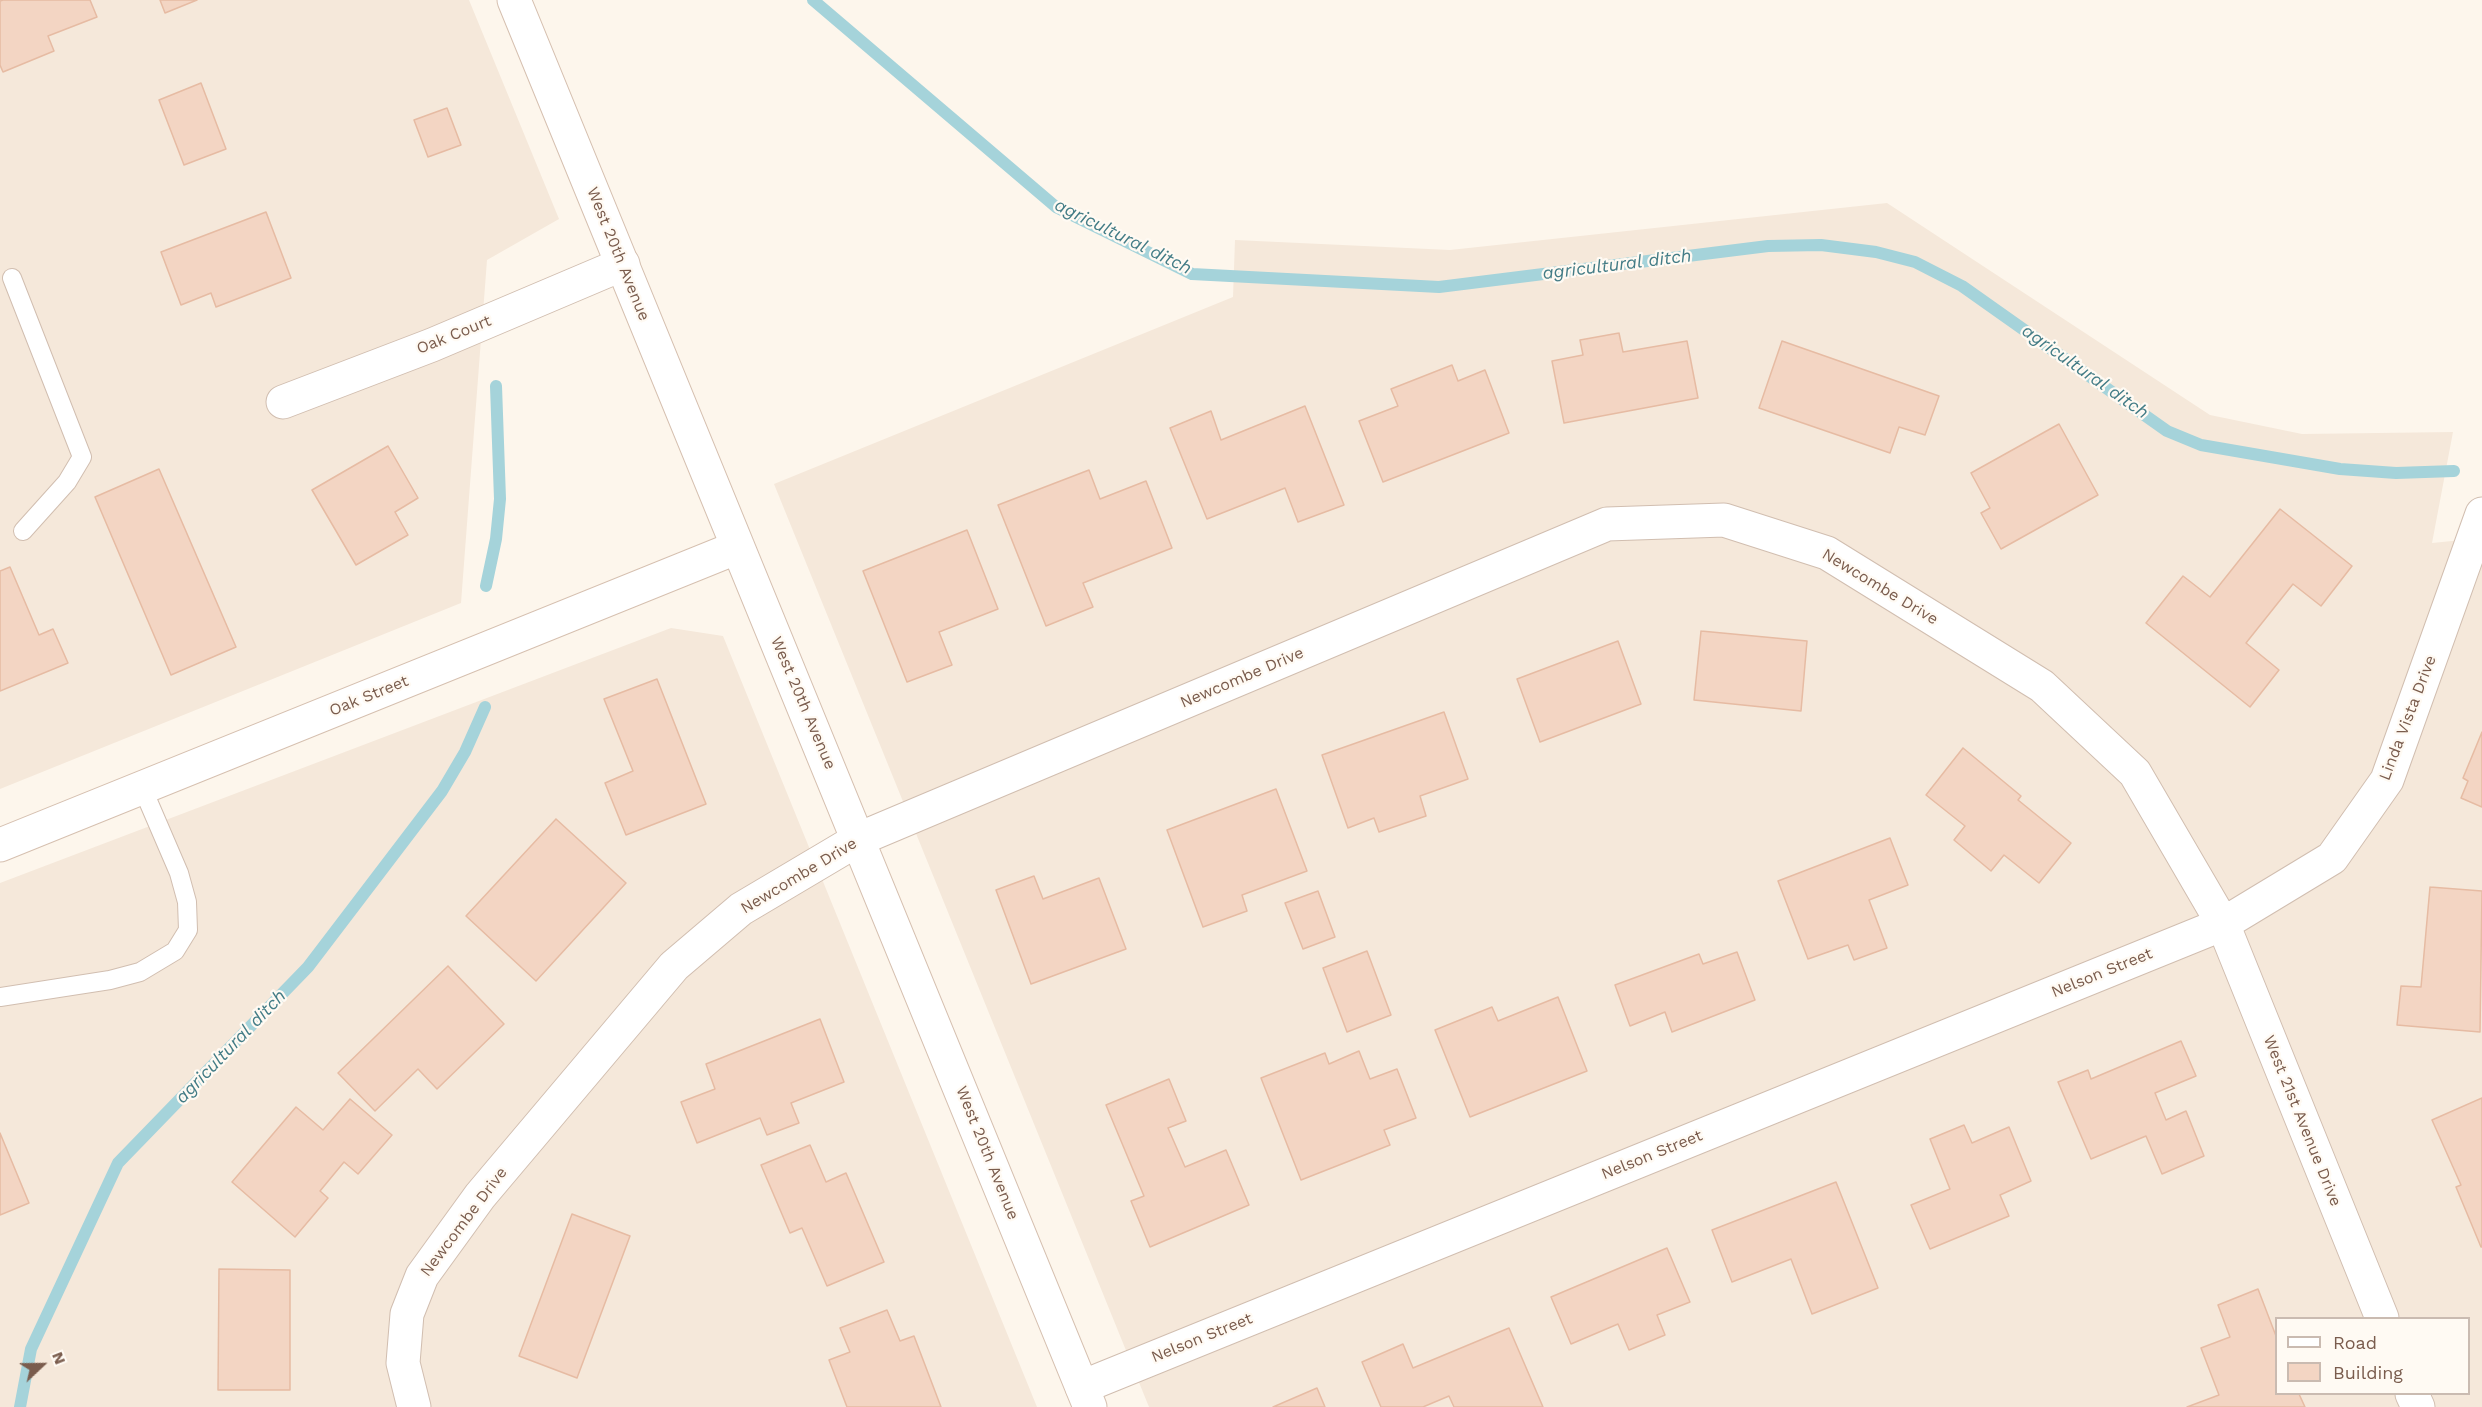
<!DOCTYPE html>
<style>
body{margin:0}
#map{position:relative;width:2482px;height:1407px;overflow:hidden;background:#fdf6ec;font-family:"Work Sans",sans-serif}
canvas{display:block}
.legend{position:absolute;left:2275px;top:1317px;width:195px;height:78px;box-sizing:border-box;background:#fffaf3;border:2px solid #cabbb1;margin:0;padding:8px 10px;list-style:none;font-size:18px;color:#7a5c4d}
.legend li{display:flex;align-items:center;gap:12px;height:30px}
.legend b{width:30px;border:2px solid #cabbb1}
.north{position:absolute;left:12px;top:1335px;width:60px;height:60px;-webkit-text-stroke:4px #fffaf3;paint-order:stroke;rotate:68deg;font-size:16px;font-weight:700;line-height:24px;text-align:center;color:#7a5c4d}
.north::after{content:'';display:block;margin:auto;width:21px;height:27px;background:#7a5c4d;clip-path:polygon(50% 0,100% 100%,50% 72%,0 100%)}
</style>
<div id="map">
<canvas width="2482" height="1407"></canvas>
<ul class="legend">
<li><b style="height:8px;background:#fff"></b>Road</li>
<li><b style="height:16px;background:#f3d5c3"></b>Building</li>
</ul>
<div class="north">N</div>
</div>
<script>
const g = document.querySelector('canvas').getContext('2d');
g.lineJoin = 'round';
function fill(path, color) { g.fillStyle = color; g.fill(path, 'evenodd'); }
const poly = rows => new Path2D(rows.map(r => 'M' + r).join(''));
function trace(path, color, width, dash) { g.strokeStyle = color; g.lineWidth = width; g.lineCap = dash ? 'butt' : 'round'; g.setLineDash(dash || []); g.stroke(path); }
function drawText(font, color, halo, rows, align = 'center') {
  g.font = font + ' "Work Sans",sans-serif'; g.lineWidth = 4.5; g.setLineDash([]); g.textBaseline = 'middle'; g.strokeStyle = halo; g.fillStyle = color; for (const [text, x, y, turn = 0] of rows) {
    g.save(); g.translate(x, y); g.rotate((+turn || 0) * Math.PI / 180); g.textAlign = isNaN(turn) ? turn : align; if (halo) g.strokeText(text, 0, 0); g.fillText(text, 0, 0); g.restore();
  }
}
fill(poly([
 [0,0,469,0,559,219,487,260,461,603,0,789],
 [1887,203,2210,415,2302,434,2453,432,2432,543,2482,538,2482,1407,1149,1407,774,484,1233,297,1235,240,1450,250],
 [2276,1318,2468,1318,2468,1394,2276,1394],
 [671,628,723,636,1037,1407,0,1407,0,883]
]), '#f5e8da');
trace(poly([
 [813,0,1056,207,1192,274,1439,287,1768,246,1821,245,1876,252,1915,262,1962,286,2167,431,2201,445,2340,469,2396,473,2454,471],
 [486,586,496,539,500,499,496,386],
 [20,1407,31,1349,118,1163,308,967,442,791,465,752,485,707]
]), '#a5d3da', 12);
const building = poly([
 [3,0,90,0,97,17,48,36,54,51,3,72,0,65,0,1,3,0],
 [160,0,197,0,165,13,160,0],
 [201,83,226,149,184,165,159,100,201,83],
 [447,108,461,145,428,157,414,120,447,108],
 [266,212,291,278,216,307,211,293,181,305,161,252,266,212],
 [1619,333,1623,352,1687,341,1698,398,1564,423,1552,361,1583,355,1580,340,1619,333],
 [1782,341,1939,396,1925,435,1899,427,1890,453,1759,408,1782,341],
 [1452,365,1458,381,1485,370,1509,433,1383,482,1359,421,1398,406,1391,389,1452,365],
 [1305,406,1344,505,1298,522,1285,488,1207,519,1170,428,1211,411,1221,440,1305,406],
 [2059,424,2098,495,2001,549,1981,513,1990,508,1971,473,2059,424],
 [388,446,418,498,395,512,408,535,356,565,312,490,388,446],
 [159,469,236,647,171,675,95,497,159,469],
 [1089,470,1100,499,1146,481,1172,548,1083,583,1093,607,1046,626,998,505,1089,470],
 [2280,509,2352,566,2321,606,2293,584,2246,643,2279,670,2250,707,2146,623,2183,576,2210,597,2280,509],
 [967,530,998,609,939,632,952,665,907,682,863,571,967,530],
 [10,567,39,635,53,629,68,663,0,691,0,571,10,567],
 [1701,631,1807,641,1801,711,1694,700,1701,631],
 [1618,641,1641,704,1540,742,1517,679,1618,641],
 [657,679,706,804,626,835,605,783,633,771,604,699,657,679],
 [1444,712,1468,779,1420,796,1426,816,1379,832,1374,818,1348,828,1322,755,1444,712],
 [2482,732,2482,807,2461,798,2468,781,2463,778,2482,732],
 [1963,748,2021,796,2018,800,2071,843,2039,883,2004,855,1991,871,1954,840,1965,826,1926,795,1963,748],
 [1276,789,1307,871,1242,895,1247,911,1203,927,1167,830,1276,789],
 [556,819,626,883,536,981,466,916,556,819],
 [1890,838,1908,885,1869,900,1887,948,1854,960,1848,945,1808,959,1778,881,1890,838],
 [1034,876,1043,899,1099,878,1126,949,1031,984,996,890,1034,876],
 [2430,887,2482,891,2480,1032,2397,1025,2401,986,2421,987,2430,887],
 [1318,891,1335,937,1303,949,1285,903,1318,891],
 [1367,951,1391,1015,1347,1032,1323,968,1367,951],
 [1737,952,1755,1000,1672,1032,1665,1012,1630,1026,1615,985,1699,954,1703,964,1737,952],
 [448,966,504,1024,437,1089,418,1069,375,1111,338,1073,448,966],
 [1558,997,1587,1071,1470,1117,1435,1030,1492,1007,1498,1021,1558,997],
 [820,1019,844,1082,791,1103,799,1123,767,1135,760,1118,697,1143,681,1102,715,1089,706,1064,820,1019],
 [2181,1041,2196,1076,2155,1093,2166,1120,2186,1111,2204,1156,2162,1174,2146,1136,2091,1159,2058,1082,2088,1070,2091,1079,2181,1041],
 [1359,1051,1370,1079,1397,1069,1416,1118,1384,1130,1390,1145,1301,1180,1261,1078,1325,1053,1329,1064,1359,1051],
 [1169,1079,1186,1121,1168,1128,1185,1167,1226,1150,1249,1205,1150,1247,1131,1201,1144,1196,1106,1105,1169,1079],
 [2482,1098,2482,1247,2481,1247,2456,1187,2461,1185,2432,1120,2482,1098],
 [350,1099,392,1135,358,1174,344,1162,320,1191,328,1198,295,1237,232,1182,296,1107,323,1130,350,1099],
 [1964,1125,1972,1143,2009,1127,2031,1181,2000,1195,2009,1216,1930,1249,1911,1205,1950,1189,1930,1139,1964,1125],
 [0,1133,29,1203,0,1215,0,1133],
 [810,1145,826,1182,846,1173,884,1262,827,1286,802,1228,790,1233,761,1165,810,1145],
 [1836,1182,1878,1288,1812,1314,1791,1259,1732,1282,1712,1230,1836,1182],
 [572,1214,630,1236,577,1378,519,1356,572,1214],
 [1667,1248,1690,1302,1657,1315,1665,1335,1629,1350,1618,1324,1571,1344,1551,1297,1667,1248],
 [219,1269,290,1270,290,1390,218,1390,219,1269],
 [2258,1289,2276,1336,2276,1394,2299,1394,2305,1407,2187,1407,2219,1395,2201,1348,2230,1337,2218,1305,2258,1289],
 [887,1310,900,1341,914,1336,941,1407,847,1407,829,1360,850,1352,840,1328,887,1310],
 [1509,1328,1543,1407,1454,1407,1449,1396,1423,1407,1381,1407,1362,1362,1403,1344,1413,1368,1509,1328],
 [1317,1388,1325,1407,1273,1407,1317,1388]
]);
fill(building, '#f3d5c3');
trace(building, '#e6bba3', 1.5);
const lane = poly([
 [12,278,82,457,67,482,23,531],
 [0,997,110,980,140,972,175,951,188,930,187,902,179,873,142,787]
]);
const street = poly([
 [283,402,432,345,623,264],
 [1082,1387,2223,924,2332,858,2387,780,2482,514],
 [2412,1394,2418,1407],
 [414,1407,403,1363,407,1314,422,1276,480,1196,674,966,741,909,859,839,1607,524,1724,520,1827,553,2042,686,2135,773,2223,924,2382,1318]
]);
const secondary = poly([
 [514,0,1090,1407],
 [0,845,738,547]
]);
trace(lane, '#d1beb0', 20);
trace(street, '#d1beb0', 35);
trace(secondary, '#d6c0b0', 35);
trace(lane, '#fff', 18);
trace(street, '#fff', 33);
trace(secondary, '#fff', 33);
drawText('16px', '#7a5c4d', '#fffaf3', [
 ["West 20th Avenue",618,254,68],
 ["Oak Court",454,335,-22],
 ["Newcombe Drive",1880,587,31],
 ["Newcombe Drive",1242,678,-23],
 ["Oak Street",369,696,-22],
 ["West 20th Avenue",803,703,67],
 ["Linda Vista Drive",2408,718,-69],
 ["Newcombe Drive",799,876,-31],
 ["Nelson Street",2102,973,-22],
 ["West 21st Avenue Drive",2302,1121,68],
 ["West 20th Avenue",987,1153,68],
 ["Nelson Street",1652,1155,-22],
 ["Newcombe Drive",464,1222,-53],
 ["Nelson Street",1202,1338,-22]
]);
drawText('italic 18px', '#437c86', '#fffaf3', [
 ["agricultural ditch",1123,237,26],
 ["agricultural ditch",1617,265,-7],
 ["agricultural ditch",2085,372,35],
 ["agricultural ditch",231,1047,-46]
]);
</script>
